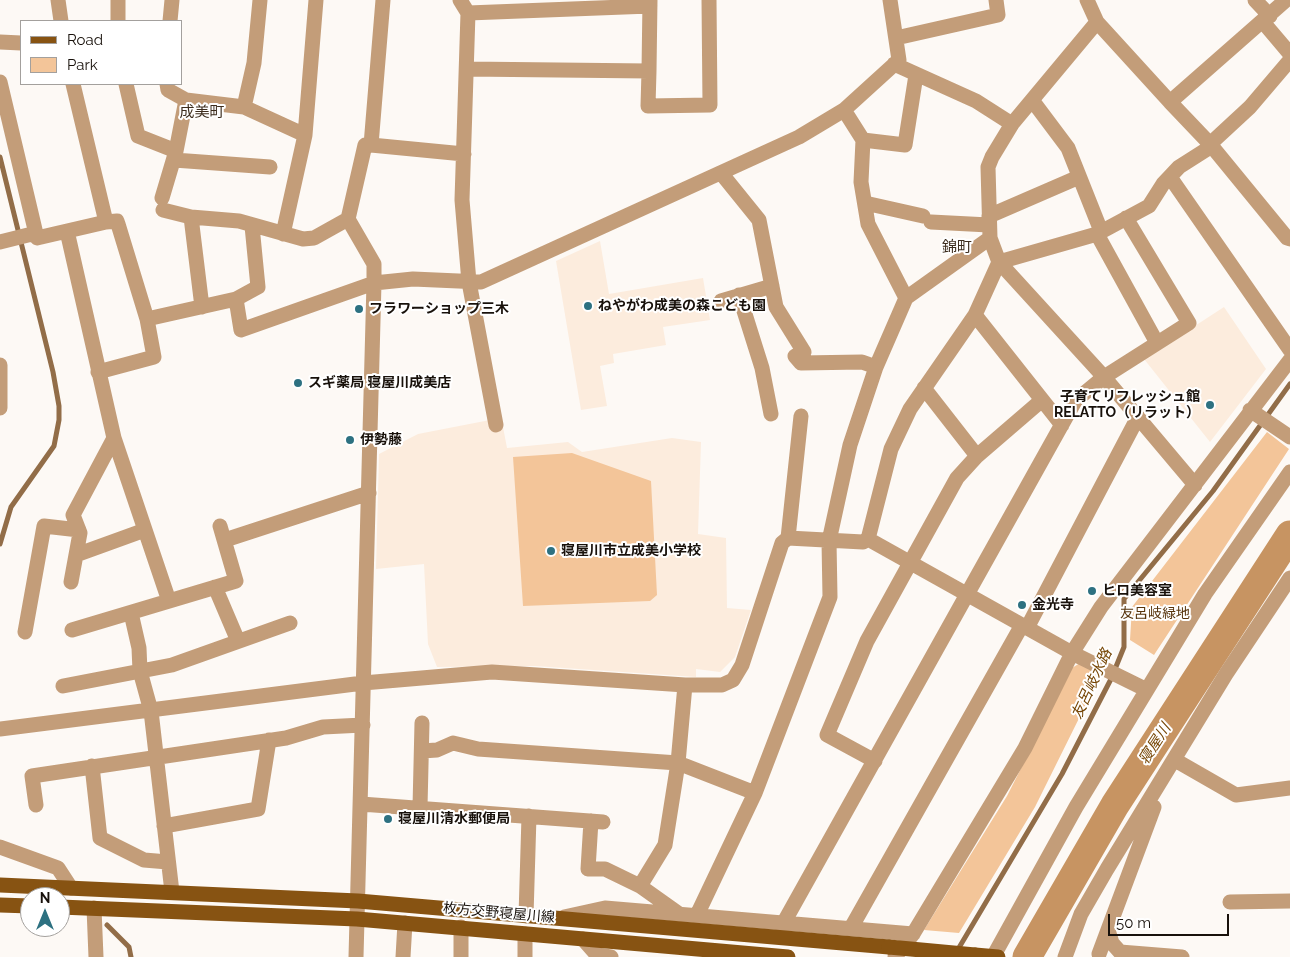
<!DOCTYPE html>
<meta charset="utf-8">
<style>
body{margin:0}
#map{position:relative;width:1290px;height:957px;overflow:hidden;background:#fdf9f5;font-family:Raleway,sans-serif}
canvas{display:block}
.legend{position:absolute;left:20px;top:20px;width:162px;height:65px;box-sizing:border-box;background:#fff;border:1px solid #a3a09d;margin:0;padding:6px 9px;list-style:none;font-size:15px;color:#18110b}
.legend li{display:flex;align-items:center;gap:10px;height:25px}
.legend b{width:25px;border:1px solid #a3a09d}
.north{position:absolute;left:20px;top:887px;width:50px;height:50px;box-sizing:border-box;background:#fff;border:1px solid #a3a09d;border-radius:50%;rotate:0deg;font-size:14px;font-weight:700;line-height:20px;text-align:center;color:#18110b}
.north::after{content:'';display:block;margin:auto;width:18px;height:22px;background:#2d7181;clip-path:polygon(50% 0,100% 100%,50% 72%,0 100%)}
.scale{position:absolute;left:1108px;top:914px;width:121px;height:22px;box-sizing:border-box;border:2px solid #18110b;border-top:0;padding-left:6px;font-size:15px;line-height:18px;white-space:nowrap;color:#18110b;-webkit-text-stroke:4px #fff;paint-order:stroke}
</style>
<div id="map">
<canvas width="1290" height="957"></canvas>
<ul class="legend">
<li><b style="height:6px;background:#875312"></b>Road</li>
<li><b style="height:14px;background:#f3c599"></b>Park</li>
</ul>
<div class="north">N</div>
<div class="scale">50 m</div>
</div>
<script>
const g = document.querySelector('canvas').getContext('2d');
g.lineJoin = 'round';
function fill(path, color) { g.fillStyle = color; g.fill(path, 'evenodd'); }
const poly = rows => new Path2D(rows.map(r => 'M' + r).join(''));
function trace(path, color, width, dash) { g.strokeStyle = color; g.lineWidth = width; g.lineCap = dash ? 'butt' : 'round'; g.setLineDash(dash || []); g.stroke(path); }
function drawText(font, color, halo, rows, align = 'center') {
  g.font = font + ' Raleway,"Noto Sans JP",sans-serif'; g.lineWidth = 4; g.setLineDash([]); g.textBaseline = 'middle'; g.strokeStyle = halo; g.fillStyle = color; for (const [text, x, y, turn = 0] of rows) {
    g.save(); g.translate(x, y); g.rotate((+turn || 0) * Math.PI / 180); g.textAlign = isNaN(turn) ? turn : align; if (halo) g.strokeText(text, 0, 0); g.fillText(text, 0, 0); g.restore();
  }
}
fill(poly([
 [600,241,609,294,703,278,710,320,663,327,666,345,613,354,614,363,600,366,607,406,581,410,556,261],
 [1224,307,1266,369,1210,442,1144,359],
 [490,420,503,427,507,448,568,442,582,452,672,438,701,442,698,534,726,538,727,608,751,610,735,657,720,672,696,669,696,677,535,666,437,667,428,644,424,564,376,569,379,454,418,434]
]), '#fcecdd');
fill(poly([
 [1267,432,1289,449,1154,655,1130,640,1132,607],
 [572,453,651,481,657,595,650,601,523,606,513,457],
 [1080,663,1101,674,1035,807,959,933,924,930,1007,796,1072,668]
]), '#f3c599');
trace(poly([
 [0,157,53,372,59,406,59,420,54,446,11,507,0,544],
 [107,925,129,947,131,957],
 [957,951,1062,774,1111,679,1124,647,1124,599,1213,491,1290,384]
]), '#926d48', 5);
trace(poly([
 [1027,957,1115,805,1290,535]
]), '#c79462', 29);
trace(poly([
 [58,0,61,21],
 [383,0,371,145,464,154],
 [460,0,468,13,462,200,469,282,496,425],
 [1087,0,1097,22,1170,102,1286,0],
 [1255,0,1270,16],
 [468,13,650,6],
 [118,21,118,0],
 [170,21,172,0],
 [1097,22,1012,124,992,157,988,167,990,238,999,262,1104,377,1195,485],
 [1263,22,1290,54],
 [896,38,998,15,996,0],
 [0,42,21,43],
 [894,64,976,101,1012,124],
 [467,69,649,71,648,106,710,105,709,0],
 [649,71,650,0],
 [0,82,37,238,106,222,117,221,118,224,147,319,154,357,98,372],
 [73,84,106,222],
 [126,84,138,136,176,151],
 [167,84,168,90,186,100,244,107,305,135],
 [1032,100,1068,148,1101,231],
 [1170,102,1210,144,1287,238,1290,239],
 [244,107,254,63,260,0],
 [844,110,863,140],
 [1210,144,1250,107,1290,60],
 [174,160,270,167],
 [721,173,759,220,776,307,804,352,795,356,801,363,862,362,876,367],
 [1170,177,1290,350],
 [162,198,176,151,186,100],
 [865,203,923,216],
 [163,210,191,217,239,221,303,239,314,238,348,219,365,145],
 [989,216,1079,177],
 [191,217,202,307],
 [931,222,989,225],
 [67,231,114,438,169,601],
 [283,234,305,135,316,0],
 [1097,234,1157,343],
 [0,242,36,233],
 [739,295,762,368,771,414],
 [906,298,868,224,861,182,863,140,905,145,916,75],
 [236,299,241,330,374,283,374,264,348,219],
 [721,301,772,286],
 [975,315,1062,425],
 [147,319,236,299,258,287,252,226],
 [0,365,0,408],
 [924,388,977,456],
 [1250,410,1290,437],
 [788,538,801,416],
 [868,539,891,449,910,409,975,315,999,262,1097,234,1149,206,1163,184,1179,167,1212,146],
 [225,540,369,493],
 [76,555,145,530],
 [71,582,80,533,73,515,114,438],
 [215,587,238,641],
 [131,613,139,648,140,671,151,711,172,892],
 [1027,628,1138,417],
 [72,630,236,581,220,526],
 [25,632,44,526,79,530],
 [63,686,172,665,290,623],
 [0,729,363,683,492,672,685,685,722,685,733,680,742,665,782,543,788,538,863,542,868,539,1072,653,1147,690],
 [422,751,437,750,453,743,478,749,678,763,755,793],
 [1175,760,1236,795,1290,788],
 [875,761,827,735,867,641,957,478,977,456,1042,400],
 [92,766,100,838,144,860,168,862],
 [361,804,603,822],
 [36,805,32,776,286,738,323,727,363,725],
 [420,807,422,723],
 [591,821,588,869,605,869,640,886,678,913],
 [164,826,258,809,269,740],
 [0,847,58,868,71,888],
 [640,886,665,845,678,763,685,685],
 [1230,902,1290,901],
 [94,908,96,957],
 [697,915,755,793,830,597,829,541,850,445,876,367,906,298,990,238],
 [526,916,529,816],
 [564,917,605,908,913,934],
 [783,924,1075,401,1104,377,1189,323,1126,218],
 [851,928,1022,625],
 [1108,930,1112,943,1120,952,1182,957],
 [583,939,597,955,611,957],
 [1099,954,1154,807],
 [356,957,374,283,413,279,481,282,799,137,844,110,899,60,890,0],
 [403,957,405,923],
 [461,957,461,927],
 [525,957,525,934],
 [895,957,913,934,1025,748,1072,653,1101,607,1290,360],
 [993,957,1076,807,1205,594,1290,472],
 [1065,957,1081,914,1107,869,1226,674,1290,578]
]), '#c39d79', 15);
trace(poly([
 [0,885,358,901,889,947],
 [0,905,30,906],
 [60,907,357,919,788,957],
 [975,955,998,957]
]), '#875312', 15);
trace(poly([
 [889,947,975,955]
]), '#875312', 15);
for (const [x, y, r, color] of [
 [588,306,5,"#2d7181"],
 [359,309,5,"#2d7181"],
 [298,383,5,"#2d7181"],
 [1210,405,5,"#2d7181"],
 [350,440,5,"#2d7181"],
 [551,551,5,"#2d7181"],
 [1092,591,5,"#2d7181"],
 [1022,605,5,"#2d7181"],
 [388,819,5,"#2d7181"]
]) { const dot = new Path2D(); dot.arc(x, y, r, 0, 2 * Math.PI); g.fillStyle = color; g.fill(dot); trace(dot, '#fff', 2); }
drawText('bold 14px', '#18110b', '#fff', [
 ["ねやがわ成美の森こども園",598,306],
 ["フラワーショップ三木",369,309],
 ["スギ薬局 寝屋川成美店",308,383],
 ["子育てリフレッシュ館",1200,397,"right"],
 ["RELATTO（リラット）",1200,413,"right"],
 ["伊勢藤",360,440],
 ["寝屋川市立成美小学校",561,551],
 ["ヒロ美容室",1102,591],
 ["金光寺",1032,605],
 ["寝屋川清水郵便局",398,819]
], 'left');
drawText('14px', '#57340c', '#fff', [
 ["友呂岐緑地",1155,614]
]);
drawText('14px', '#18110b', '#fff', [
 ["枚方交野寝屋川線",499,913,5]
]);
drawText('15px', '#3c2d1e', '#fff', [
 ["成美町",202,112],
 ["錦町",957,247]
]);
drawText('italic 15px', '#764605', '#fff', [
 ["友呂岐水路",1092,684,-65],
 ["寝屋川",1155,744,-57]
]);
</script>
